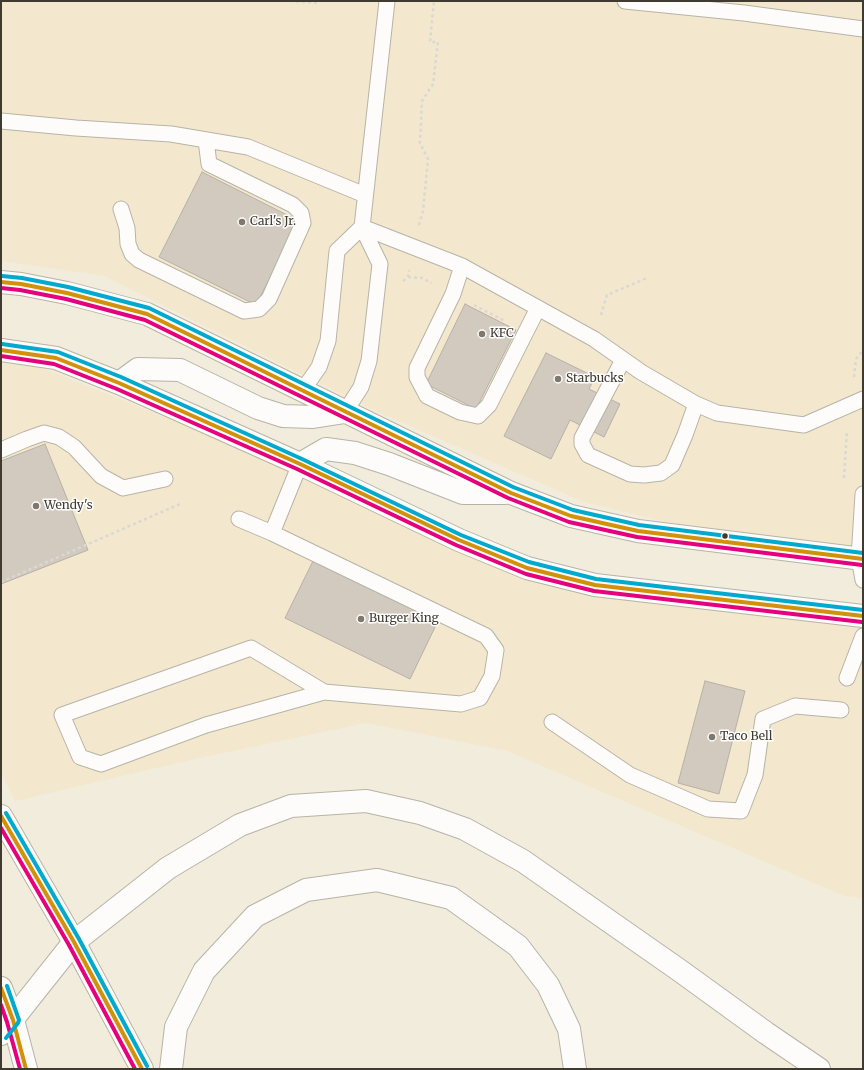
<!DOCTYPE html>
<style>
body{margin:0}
#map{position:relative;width:864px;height:1070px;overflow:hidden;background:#f2ecdc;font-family:Merriweather,serif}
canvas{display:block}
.frame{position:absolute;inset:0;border:2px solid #403b30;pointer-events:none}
</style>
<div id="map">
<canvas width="864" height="1070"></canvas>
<div class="frame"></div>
</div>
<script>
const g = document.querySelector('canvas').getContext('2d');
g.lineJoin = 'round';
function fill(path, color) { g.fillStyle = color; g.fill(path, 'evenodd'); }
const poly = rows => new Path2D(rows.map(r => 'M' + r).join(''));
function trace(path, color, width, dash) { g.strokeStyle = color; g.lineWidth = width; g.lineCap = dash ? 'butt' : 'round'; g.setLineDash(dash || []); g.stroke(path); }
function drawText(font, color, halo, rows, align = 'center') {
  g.font = font + ' Merriweather,serif'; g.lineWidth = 3; g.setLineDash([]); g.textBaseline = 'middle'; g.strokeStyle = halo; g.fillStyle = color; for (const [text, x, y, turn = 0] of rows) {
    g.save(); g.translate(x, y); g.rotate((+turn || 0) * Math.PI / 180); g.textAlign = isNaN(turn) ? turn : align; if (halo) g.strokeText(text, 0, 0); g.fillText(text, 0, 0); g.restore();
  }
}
fill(poly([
 [1,1,863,1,863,549,666,522,584,502,375,411,104,276,1,261],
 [1,360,22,360,255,453,540,583,863,626,863,898,844,896,507,751,366,723,195,759,15,801,1,773]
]), '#f3e8cd');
const building = poly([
 [202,172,299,221,256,305,159,257,202,172],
 [465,304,516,330,476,409,426,384,465,304],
 [546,353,595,377,589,389,620,404,604,437,570,420,551,459,504,436,546,353],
 [45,444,88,550,1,584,1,461,45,444],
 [313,561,438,621,410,679,285,618,313,561],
 [705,681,745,691,719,794,678,783,705,681]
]);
fill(building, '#d2cabf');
trace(building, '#b8b1a6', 1);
const service = poly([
 [625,1,744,13,863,29],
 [1,121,76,128,171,134,248,147,365,195],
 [121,209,127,228,128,244,132,254,139,260,244,311,259,309,269,299,303,223,301,213,293,205,209,164,206,140],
 [362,227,462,266,594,339,641,372,696,404,717,413,804,425,863,399],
 [462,266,453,294,417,368,417,377,427,396,460,412,478,416,489,405,538,308],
 [623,360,582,438,582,444,588,455,630,474,644,475,661,473,672,465,685,435,696,404],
 [303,390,319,367,328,341,337,251,362,227],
 [345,412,361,387,369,361,380,264,362,227,387,1],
 [1,450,27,439,44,433,59,437,74,447,101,476,123,488,165,479],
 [863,494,859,558,863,580],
 [239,519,272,533,486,636,496,650,492,676,480,698,461,704,324,692,206,725,101,764,80,757,62,715,251,648,324,692],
 [272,533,300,464],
 [847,678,863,636],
 [552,722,630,775,708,809,741,811,755,775,763,719,795,706,841,710]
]);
const secondary = poly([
 [1,282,21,284,67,293,147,314,511,493,571,516,638,531,863,559],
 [1,350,56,358,119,383,300,464,459,540,527,568,595,585,863,616],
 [119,383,138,369,180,370,258,408,283,416,313,417,345,412],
 [300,464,326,449,355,453,389,464,463,493,505,493],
 [1,816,74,942,142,1069],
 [1,988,13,1020,26,1069]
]);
const motorway = poly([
 [1,1034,74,942,168,868,240,825,291,806,366,801,420,813,465,829,523,861,679,970,766,1033,819,1069],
 [171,1069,176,1027,204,971,255,916,306,890,377,880,451,898,518,946,548,985,569,1029,575,1069]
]);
trace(service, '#b8b3a7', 17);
trace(secondary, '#b8b3a7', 24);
trace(motorway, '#b8b3a7', 24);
trace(poly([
 [290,1,317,3,317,1],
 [419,225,423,211,428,159,420,143,422,101,433,84,438,42,430,42,434,1],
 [408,277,422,278,432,283],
 [403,281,408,277,409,270],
 [474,305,505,321],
 [601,315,607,295,647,278],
 [854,377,856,359,863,350],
 [844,478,847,431],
 [1,582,180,504]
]), '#dad8d4', 2.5, [3, 3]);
trace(service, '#fdfcfa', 15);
trace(secondary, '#fdfcfa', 22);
trace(motorway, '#fdfcfa', 22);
trace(poly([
 [1,282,21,284,67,293,147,314,511,493,571,516,638,531,863,559],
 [1,350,56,358,119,383,300,464,459,540,527,568,595,585,863,616],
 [1,816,74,942,142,1069],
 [1,988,13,1020,26,1069]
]), '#d2910a', 4);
trace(poly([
 [1,288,20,290,66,299,145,320,508,498,569,522,637,537,862,565],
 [1,356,54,364,117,389,297,469,456,545,526,574,594,591,862,622],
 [1,828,69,945,135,1069],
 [1,1005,7,1022,20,1069]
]), '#e5007d', 4);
trace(poly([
 [2,276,22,278,68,287,149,308,513,487,573,510,639,525,863,553],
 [2,344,58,352,121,377,302,459,461,535,529,562,596,579,863,610],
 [6,813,79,939,147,1066],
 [6,1038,18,1023,19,1020,7,986]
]), '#00a9ce', 4);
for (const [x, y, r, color] of [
 [242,222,4,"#7e796c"],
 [482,334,4,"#7e796c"],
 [558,379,4,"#7e796c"],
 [36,506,4,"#7e796c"],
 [725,536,3.5,"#403b30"],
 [361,619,4,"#7e796c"],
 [712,737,4,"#7e796c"]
]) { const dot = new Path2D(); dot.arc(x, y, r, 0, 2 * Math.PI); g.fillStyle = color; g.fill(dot); trace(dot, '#fdfdfd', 1.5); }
drawText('12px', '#403b30', '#fdfdfd', [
 ["Carl's Jr.",250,222],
 ["KFC",490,334],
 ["Starbucks",566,379],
 ["Wendy's",44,506],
 ["Burger King",369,619],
 ["Taco Bell",720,737]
], 'left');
</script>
